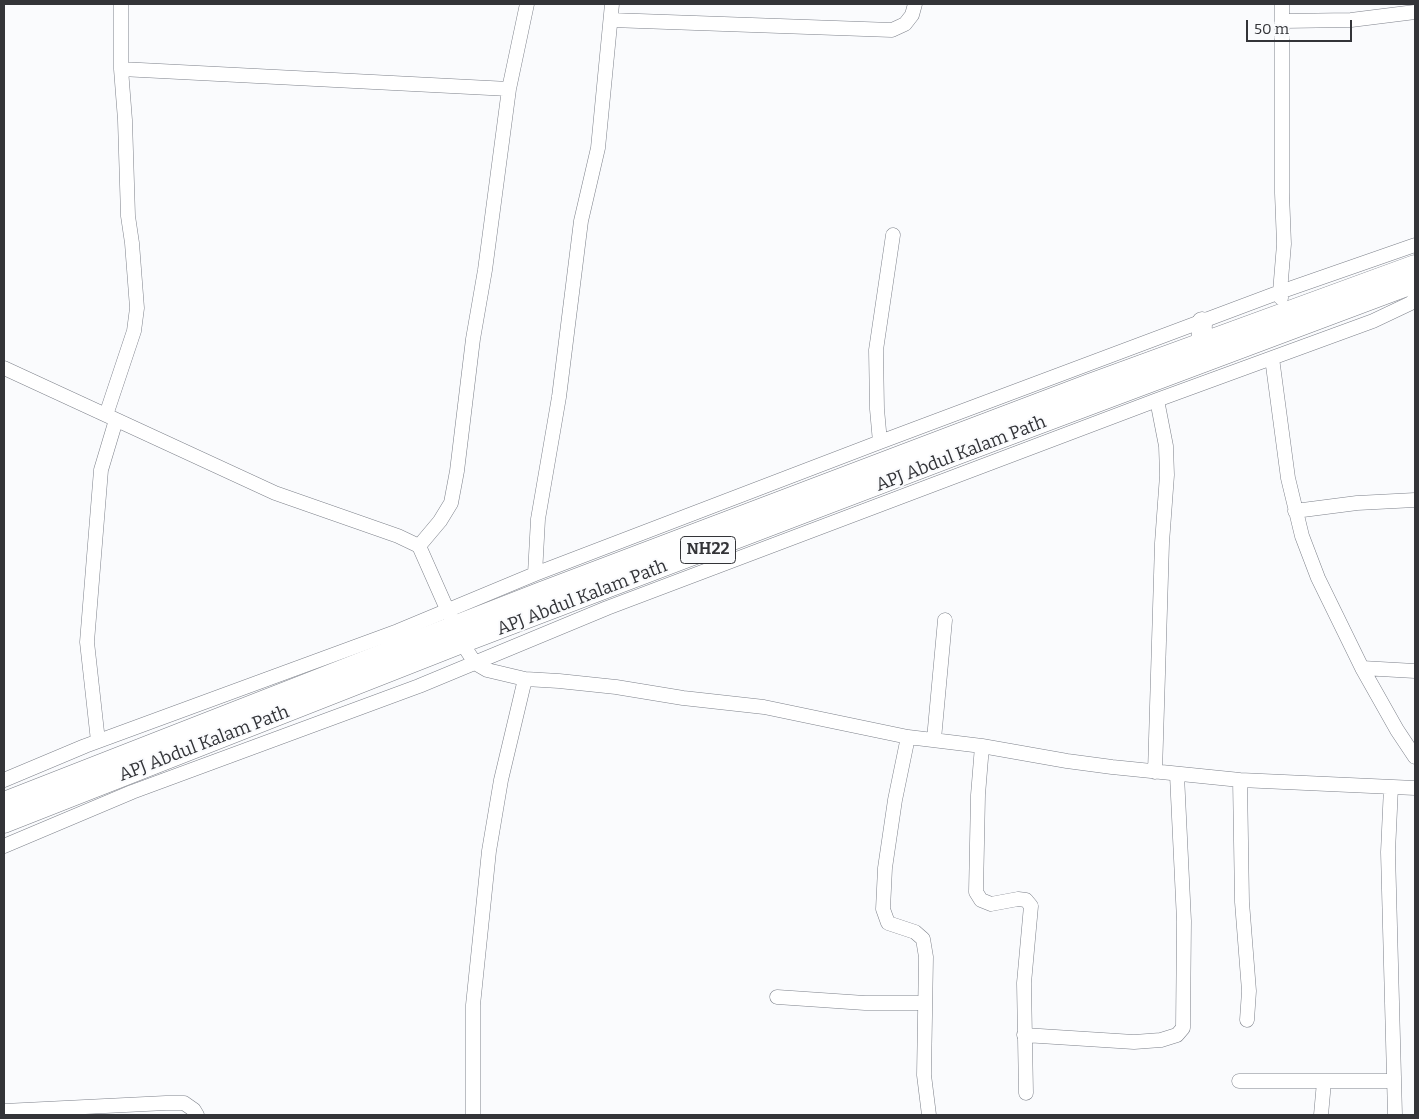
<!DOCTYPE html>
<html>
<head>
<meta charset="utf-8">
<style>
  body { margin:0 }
  #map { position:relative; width:1419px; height:1119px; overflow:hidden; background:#fafbfd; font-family:Bitter,serif }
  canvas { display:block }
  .frame { position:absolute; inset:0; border:5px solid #333438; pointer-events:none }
  .scale { position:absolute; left:1246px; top:20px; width:106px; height:22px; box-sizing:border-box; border:2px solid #333438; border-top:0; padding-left:6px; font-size:15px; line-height:18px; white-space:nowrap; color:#333438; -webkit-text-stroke:4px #fafbfd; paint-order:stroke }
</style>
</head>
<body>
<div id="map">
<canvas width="1419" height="1119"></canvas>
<div class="frame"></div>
<div class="scale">50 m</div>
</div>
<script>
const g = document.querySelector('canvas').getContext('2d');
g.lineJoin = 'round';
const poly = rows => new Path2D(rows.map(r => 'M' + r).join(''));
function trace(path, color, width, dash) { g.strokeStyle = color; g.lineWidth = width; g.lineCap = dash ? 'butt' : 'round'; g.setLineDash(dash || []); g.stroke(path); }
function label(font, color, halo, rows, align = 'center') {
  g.font = font + ' Bitter,serif'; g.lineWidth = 4; g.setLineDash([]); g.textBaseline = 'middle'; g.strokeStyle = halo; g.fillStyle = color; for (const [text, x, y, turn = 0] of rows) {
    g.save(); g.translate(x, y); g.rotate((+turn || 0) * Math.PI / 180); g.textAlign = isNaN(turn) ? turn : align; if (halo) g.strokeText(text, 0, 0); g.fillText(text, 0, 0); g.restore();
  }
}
const minor = poly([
  [611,20,892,30,905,24,912,15,915,4],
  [1283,21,1351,20,1415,12],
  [121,69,509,89],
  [1281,298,1280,292,1284,244,1282,193,1282,4],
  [1272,358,1288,478,1302,536,1318,578,1362,668,1397,730,1415,757],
  [4,368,275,493,398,536,419,546,462,643,475,663,487,670,525,679,559,681,616,687,683,698,764,707,908,737,982,746,1067,761,1112,767,1240,780,1415,788],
  [106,415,134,331,137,308,132,243,128,216,125,120,121,69,121,4],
  [880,442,877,409,876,350,893,235],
  [1295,511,1357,503,1415,500],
  [419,546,440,521,451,503,457,471,473,339,485,270,509,89,527,4],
  [535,574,538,519,559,397,581,221,598,148,612,4],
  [1362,668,1415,671],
  [908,737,895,800,885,868,883,909,888,923,915,932,923,939,926,957,924,1075,929,1115],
  [934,739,945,620],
  [98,741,87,642,101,470,116,420],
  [982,746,978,795,976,892,981,900,991,904,1018,899,1026,900,1031,906,1024,983,1026,1093],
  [1155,772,1162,543,1167,475,1166,446,1157,400],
  [4,780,85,746,398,631,535,574,880,442,1280,292,1415,245],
  [1240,780,1242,902,1249,991,1247,1020],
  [1391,787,1388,852,1395,1115],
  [4,846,132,792,419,686,607,608,1157,400,1373,321,1411,303,1415,299],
  [777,997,865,1003,925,1003],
  [1024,1035,1134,1042,1161,1040,1177,1035,1183,1028,1184,921,1177,775],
  [1239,1081,1394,1081],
  [4,1111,166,1103,184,1103,194,1110,197,1115],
  [473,1115,473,1005,489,851,501,780,525,679],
  [1321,1115,1324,1082]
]);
const highway = poly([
  [1201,355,1202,322],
  [4,802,541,592,1089,384,1415,265],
  [4,823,462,643,956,455,1415,283]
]);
trace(minor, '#7d818a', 15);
trace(highway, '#7d818a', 21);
trace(minor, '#fff', 14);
trace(highway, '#fff', 20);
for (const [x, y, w] of [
  [708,550,55]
]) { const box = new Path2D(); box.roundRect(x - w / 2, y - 13.5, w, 27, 4); g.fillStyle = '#fafbfd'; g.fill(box); trace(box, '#333438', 1); }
label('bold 16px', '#333438', null, [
  ["NH22",708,550]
]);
label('18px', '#333438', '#fafbfd', [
  ["APJ Abdul Kalam Path",961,454,-21],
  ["APJ Abdul Kalam Path",582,598,-21],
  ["APJ Abdul Kalam Path",204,744,-21]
]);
</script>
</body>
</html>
